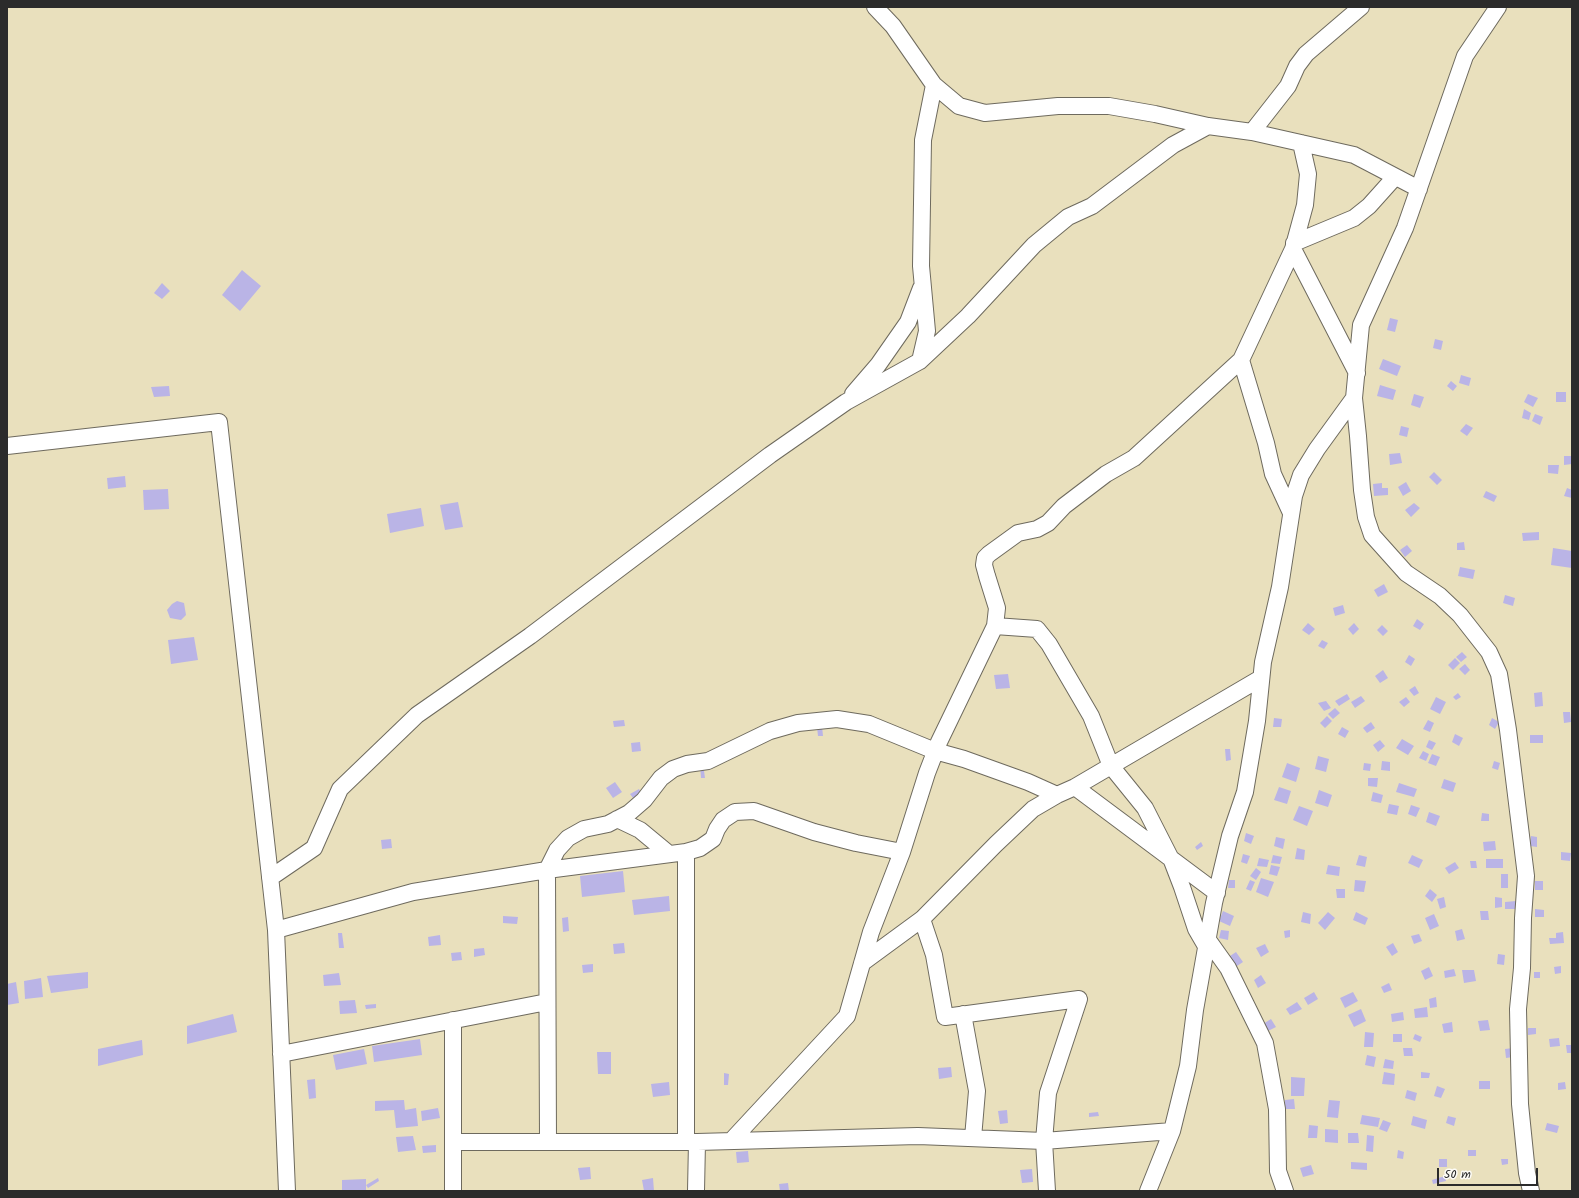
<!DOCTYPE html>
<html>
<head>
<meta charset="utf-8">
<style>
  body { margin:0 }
  #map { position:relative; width:1579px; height:1198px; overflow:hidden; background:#e9e0bd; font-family:Kalam,sans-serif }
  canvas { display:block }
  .frame { position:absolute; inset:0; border:8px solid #2b2b2b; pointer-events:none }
  .scale { position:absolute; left:1437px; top:1168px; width:101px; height:18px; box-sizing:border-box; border:2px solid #2b2b2b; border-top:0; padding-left:5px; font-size:12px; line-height:14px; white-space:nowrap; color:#2b2b2b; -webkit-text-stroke:3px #fdfcf7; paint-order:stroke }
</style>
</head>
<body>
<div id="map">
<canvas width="1579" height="1198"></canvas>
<div class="frame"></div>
<div class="scale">50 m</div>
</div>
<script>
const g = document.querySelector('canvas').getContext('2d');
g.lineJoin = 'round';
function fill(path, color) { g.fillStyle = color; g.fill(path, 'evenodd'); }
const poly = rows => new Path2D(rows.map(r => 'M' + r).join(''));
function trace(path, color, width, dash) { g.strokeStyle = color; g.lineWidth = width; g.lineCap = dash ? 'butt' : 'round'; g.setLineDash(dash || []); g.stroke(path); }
fill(poly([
  [242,270,261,286,240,311,222,295],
  [162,283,170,291,162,299,154,293],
  [1390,318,1398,320,1395,332,1387,330],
  [1435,339,1443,341,1441,350,1433,348],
  [1383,359,1401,366,1397,376,1379,369],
  [1461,375,1471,378,1469,386,1459,383],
  [1451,381,1457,386,1453,391,1447,386],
  [1380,385,1396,390,1393,400,1377,396],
  [169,386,170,396,154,397,151,387],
  [1556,392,1566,392,1566,402,1556,402],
  [1414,394,1424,397,1420,408,1411,405],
  [1528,394,1538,398,1533,407,1524,402],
  [1524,409,1531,413,1529,420,1522,418],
  [1535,414,1543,417,1540,425,1532,421],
  [1466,424,1473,428,1467,436,1460,431],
  [1401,426,1409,428,1407,437,1399,435],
  [1400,453,1402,463,1390,465,1389,454],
  [1564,456,1572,456,1572,464,1564,465],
  [1548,465,1559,465,1558,474,1548,473],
  [1434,472,1442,480,1437,485,1429,477],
  [125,476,126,487,108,489,107,478],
  [1406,482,1411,491,1403,496,1398,487],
  [1382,483,1382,488,1388,488,1388,495,1374,496,1373,484],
  [1567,488,1572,490,1572,498,1564,496],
  [168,489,169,509,144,510,143,490],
  [1486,491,1497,496,1494,502,1483,497],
  [458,502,463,527,445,530,440,505],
  [1414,503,1420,508,1411,517,1405,510],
  [421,508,424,526,390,533,387,514],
  [1539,532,1539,540,1523,541,1522,533],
  [1464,542,1465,550,1457,550,1457,543],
  [1407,545,1412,551,1405,557,1400,550],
  [1553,548,1572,551,1572,568,1551,565],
  [1460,567,1475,570,1473,579,1458,576],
  [1384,584,1388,592,1378,597,1374,590],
  [1505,595,1515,598,1513,606,1503,603],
  [177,601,184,603,186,615,181,620,170,618,167,610,172,604],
  [1343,605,1345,613,1335,616,1333,608],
  [1417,619,1424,624,1420,630,1413,626],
  [1308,623,1315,629,1309,635,1302,630],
  [1354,623,1359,629,1353,635,1348,629],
  [1382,625,1388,631,1383,636,1377,630],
  [194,637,198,660,171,664,168,640],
  [1322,640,1328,643,1324,649,1318,646],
  [1462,652,1467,657,1461,662,1456,657],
  [1409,655,1415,659,1411,666,1405,662],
  [1455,658,1460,663,1453,670,1448,665],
  [1465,664,1470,670,1465,675,1459,669],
  [1383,670,1388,678,1380,683,1375,676],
  [1008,674,1010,688,996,689,994,675],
  [1415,686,1419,693,1414,696,1409,690],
  [1542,692,1543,706,1535,707,1534,693],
  [1458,693,1461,697,1456,700,1453,697],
  [1347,694,1350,699,1339,706,1335,701],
  [1361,696,1365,701,1355,708,1351,702],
  [1406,697,1410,702,1404,707,1399,702],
  [1436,697,1446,702,1440,714,1430,709],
  [1326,701,1331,708,1324,711,1318,703],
  [1335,708,1340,713,1333,719,1328,714],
  [1563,712,1570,712,1571,722,1564,723],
  [1327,716,1332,721,1325,728,1320,723],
  [1274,718,1282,719,1281,727,1273,727],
  [1492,718,1499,722,1495,729,1489,725],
  [624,720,625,726,614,727,613,721],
  [1428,720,1434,723,1430,732,1423,729],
  [1371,722,1375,728,1367,733,1363,728],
  [822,726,823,736,818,736,817,727],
  [1342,727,1349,731,1345,738,1338,734],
  [1455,734,1463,738,1459,746,1452,742],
  [1530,735,1543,735,1543,743,1530,743],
  [1402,739,1414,746,1408,755,1396,748],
  [1380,740,1385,746,1378,752,1373,745],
  [1429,740,1436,743,1432,750,1426,747],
  [640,742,641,751,632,752,631,743],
  [1225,749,1230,749,1231,760,1226,761],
  [1423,751,1429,754,1426,761,1419,758],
  [1432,754,1440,757,1436,766,1428,763],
  [1318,756,1329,759,1326,772,1315,769],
  [1382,761,1390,762,1390,771,1381,770],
  [1494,761,1500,763,1498,770,1492,768],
  [1287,763,1300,768,1296,782,1282,777],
  [1364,763,1371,764,1370,771,1363,770],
  [700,764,703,764,705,778,701,778],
  [1368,778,1378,778,1377,787,1368,786],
  [1444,779,1456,783,1453,792,1441,788],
  [615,782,622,792,613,798,606,788],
  [1399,783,1417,789,1414,797,1396,792],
  [1279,787,1291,791,1287,804,1274,800],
  [639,789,641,793,633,798,630,794],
  [1319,790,1332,795,1328,807,1315,803],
  [1373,792,1383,795,1381,803,1371,801],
  [1389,804,1399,806,1397,815,1387,813],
  [1411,805,1420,808,1416,817,1408,814],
  [1299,806,1313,811,1307,826,1293,820],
  [1429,812,1440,816,1436,826,1426,822],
  [1482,813,1489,814,1489,821,1481,821],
  [1246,833,1254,836,1251,844,1244,841],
  [1531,836,1537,837,1537,847,1530,846],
  [1276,837,1285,839,1283,849,1274,846],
  [391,839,392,848,382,849,381,840],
  [1495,841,1496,850,1484,851,1483,842],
  [1201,842,1203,846,1197,850,1195,847],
  [1297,848,1305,850,1304,860,1295,859],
  [1561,852,1571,853,1570,861,1561,860],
  [1243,854,1250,856,1247,864,1241,862],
  [1273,855,1282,857,1280,864,1271,863],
  [1359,855,1367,857,1365,867,1356,865],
  [1412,855,1423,860,1419,868,1408,863],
  [1259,858,1269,860,1267,867,1257,866],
  [1486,859,1503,859,1503,868,1486,868],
  [1470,861,1476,861,1477,868,1471,868],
  [1455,862,1459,868,1449,874,1445,868],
  [1271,865,1280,867,1277,876,1269,874],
  [1328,865,1340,867,1339,876,1326,874],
  [1256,868,1261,872,1256,880,1250,876],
  [623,871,625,892,582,897,580,876],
  [1501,874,1508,874,1508,888,1501,888],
  [1261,878,1274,882,1268,897,1256,892],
  [1229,880,1235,880,1235,888,1228,888],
  [1250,880,1255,882,1251,891,1246,889],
  [1355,880,1366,881,1364,892,1354,891],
  [1535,881,1543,881,1543,890,1535,890],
  [1336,889,1345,889,1345,898,1337,898],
  [1430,889,1437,895,1432,902,1425,896],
  [669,896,670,911,634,915,632,900],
  [1444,897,1446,907,1440,909,1437,899],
  [1495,897,1502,898,1502,907,1495,908],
  [1516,901,1516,909,1505,909,1505,902],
  [1535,909,1544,910,1544,917,1535,917],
  [1223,911,1234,916,1230,926,1219,921],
  [1480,911,1488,911,1489,920,1481,920],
  [1303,912,1311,914,1310,924,1301,922],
  [1328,912,1335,918,1325,930,1318,923],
  [1356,912,1368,918,1365,925,1353,920],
  [1434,914,1439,926,1430,930,1425,918],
  [503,916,518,917,517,924,503,923],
  [568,917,569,931,563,932,562,918],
  [1462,929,1465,939,1457,941,1455,931],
  [1221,930,1229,931,1228,940,1219,938],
  [1290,930,1290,937,1285,938,1284,931],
  [1563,932,1564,943,1550,944,1549,938,1556,938,1556,933],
  [338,933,342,933,344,948,339,948],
  [1419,934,1422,941,1414,944,1411,936],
  [440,935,441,945,429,946,428,937],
  [624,943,625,953,614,954,613,944],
  [1393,943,1398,952,1392,956,1386,947],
  [1265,944,1269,952,1261,957,1256,948],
  [484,948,485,955,474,957,474,949],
  [461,952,462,960,452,961,451,953],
  [1236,952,1243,962,1234,968,1227,958],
  [1498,954,1505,955,1504,965,1497,964],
  [593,964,593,972,583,973,582,965],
  [1561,966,1561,973,1555,974,1554,967],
  [1429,967,1433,976,1425,980,1421,971],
  [1454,969,1456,976,1445,978,1444,971],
  [1462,970,1474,970,1476,981,1464,983],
  [88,972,88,988,51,993,47,976],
  [1534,972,1540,972,1540,978,1534,978],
  [339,973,341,985,324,986,323,975],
  [1261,975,1266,983,1258,988,1254,980],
  [41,978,43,997,25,999,24,981],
  [16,982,19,1003,7,1005,7,984],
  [1389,983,1392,990,1384,993,1381,987],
  [1314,992,1318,999,1308,1005,1304,998],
  [1353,992,1358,1001,1345,1008,1340,998],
  [1436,997,1437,1007,1430,1008,1429,999],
  [355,1000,357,1013,340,1014,339,1001],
  [1297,1002,1302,1009,1290,1015,1286,1009],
  [376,1004,376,1008,366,1009,365,1005],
  [1427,1007,1428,1017,1415,1018,1414,1009],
  [1361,1009,1366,1021,1354,1027,1348,1015],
  [1403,1012,1404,1020,1392,1022,1391,1014],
  [233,1014,237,1032,187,1044,187,1026],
  [1271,1019,1276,1027,1268,1031,1263,1024],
  [1488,1020,1490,1030,1480,1031,1478,1021],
  [1452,1022,1453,1032,1444,1033,1442,1024],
  [1528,1028,1536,1028,1536,1034,1528,1035],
  [1365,1032,1374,1033,1373,1047,1364,1047],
  [1393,1034,1402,1034,1402,1042,1393,1042],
  [1415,1034,1422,1037,1420,1042,1413,1039],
  [1559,1038,1560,1046,1550,1047,1549,1039],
  [420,1039,422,1055,374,1062,372,1046],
  [142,1040,143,1055,98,1066,98,1049],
  [1566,1045,1572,1045,1572,1053,1567,1053],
  [1403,1048,1412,1048,1413,1056,1404,1056],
  [1513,1048,1513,1057,1506,1058,1505,1049],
  [364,1049,367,1064,336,1070,333,1055],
  [597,1052,611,1052,611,1074,598,1074],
  [1367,1055,1376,1057,1374,1067,1365,1065],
  [1385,1059,1394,1061,1393,1069,1383,1068],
  [951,1067,952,1077,939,1079,938,1068],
  [1384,1072,1395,1074,1394,1085,1382,1084],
  [1421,1072,1430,1073,1429,1078,1421,1078],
  [724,1073,729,1074,728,1085,724,1085],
  [1291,1077,1305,1078,1304,1096,1291,1096],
  [315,1079,316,1098,309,1099,307,1080],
  [1479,1081,1490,1081,1490,1089,1479,1089],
  [669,1082,670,1095,653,1097,651,1084],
  [1565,1082,1566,1089,1558,1090,1558,1083],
  [1437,1086,1445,1089,1441,1098,1434,1096],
  [1407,1090,1417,1093,1415,1101,1405,1098],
  [1294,1099,1295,1109,1285,1109,1285,1100],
  [404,1100,405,1110,416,1108,418,1126,396,1128,394,1110,375,1111,375,1101],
  [1329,1100,1340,1101,1338,1118,1327,1117],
  [438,1108,440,1118,422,1121,421,1111],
  [1007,1110,1008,1123,1000,1124,998,1111],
  [1098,1112,1099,1116,1089,1117,1089,1113],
  [1362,1115,1380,1118,1378,1127,1360,1124],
  [1413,1116,1427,1120,1425,1129,1411,1125],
  [1448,1116,1456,1118,1454,1126,1446,1123],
  [1383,1120,1391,1123,1387,1132,1379,1129],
  [1547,1123,1559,1126,1557,1133,1545,1130],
  [1309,1125,1318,1126,1317,1138,1308,1138],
  [1325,1129,1338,1130,1338,1143,1325,1142],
  [1348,1133,1358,1133,1359,1143,1348,1143],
  [1367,1135,1374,1136,1373,1152,1366,1151],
  [413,1136,416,1150,398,1152,396,1137],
  [436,1145,436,1152,423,1153,422,1146],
  [1398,1150,1404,1152,1403,1159,1397,1158],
  [1468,1150,1476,1150,1476,1156,1468,1156],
  [748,1151,749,1162,737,1163,736,1152],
  [1439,1159,1447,1159,1447,1167,1439,1167],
  [1501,1159,1508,1159,1508,1164,1502,1165],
  [1351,1162,1367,1163,1367,1170,1351,1169],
  [1311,1165,1314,1174,1303,1177,1300,1168],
  [590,1167,591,1179,580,1180,578,1168],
  [1032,1169,1033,1182,1022,1183,1020,1170],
  [1445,1176,1446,1181,1433,1184,1432,1180],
  [378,1178,379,1181,368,1188,366,1185],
  [653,1178,654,1191,644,1191,642,1180],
  [366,1179,366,1191,342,1191,342,1180],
  [788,1183,789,1191,780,1191,779,1184]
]), '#bab4e6');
const street = poly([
  [875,7,893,26,934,85,959,106,985,113,1058,106,1109,106,1155,114,1208,126,1252,132,1354,155,1419,189],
  [1252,132,1288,86,1297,66,1306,54,1361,7],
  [1294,243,1354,218,1369,206,1395,177],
  [1293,249,1357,373],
  [1241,360,1266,443,1273,474,1291,513],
  [920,361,927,331,921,266,923,140,934,85],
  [853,394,878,365,908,322,921,288],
  [1354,398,1358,436,1362,490,1366,517,1372,535,1406,573,1440,596,1460,615,1489,652,1499,674,1508,730,1526,876,1523,918,1522,968,1518,1009,1520,1104,1527,1173,1531,1191],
  [7,446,219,422,276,930,287,1191],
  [995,626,1037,629,1049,644,1091,716,1111,766,1145,808,1172,861,1182,887,1196,929,1207,948],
  [1075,787,1217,893],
  [617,819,640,830,669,854],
  [270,878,314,848,340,789,417,715,530,636,770,455,846,402,920,361,968,316,1034,245,1068,217,1092,206,1173,145,1208,126],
  [922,919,934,955,945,1017,1079,999,1048,1093,1044,1141,1047,1191],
  [276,930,413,892,547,870,686,852,700,848,713,839,717,829,723,820,735,812,754,811,814,832,856,843,902,852],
  [1208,940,1228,968,1265,1043,1277,1109,1278,1171,1285,1191],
  [862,963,922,919,996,844,1033,809,1057,795,1075,787,1261,678],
  [963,1014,977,1091,973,1138],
  [281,1054,547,1002],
  [731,1141,847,1016,871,932,902,852,927,773,939,742,995,626,997,608,987,576,984,565,985,558,989,554,1018,533,1037,529,1048,523,1064,506,1106,474,1134,458,1241,360,1293,249,1305,205,1308,174,1301,143],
  [454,1142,697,1142,918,1136,1044,1141,1172,1131],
  [548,1142,547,870,557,850,568,838,584,829,608,824,629,813,644,800,661,778,673,769,687,764,708,761,770,731,798,723,837,719,869,724,935,751,964,759,1028,782,1057,795],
  [686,1142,686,852],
  [453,1191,453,1020],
  [696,1191,697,1142],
  [1148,1191,1172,1131,1188,1066,1195,1010,1214,903,1230,836,1245,792,1257,721,1263,662,1280,587,1294,496,1301,475,1317,449,1354,398,1361,325,1405,228,1465,56,1498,7]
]);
trace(street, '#6e6a5e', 18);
trace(street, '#fff', 16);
</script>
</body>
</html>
